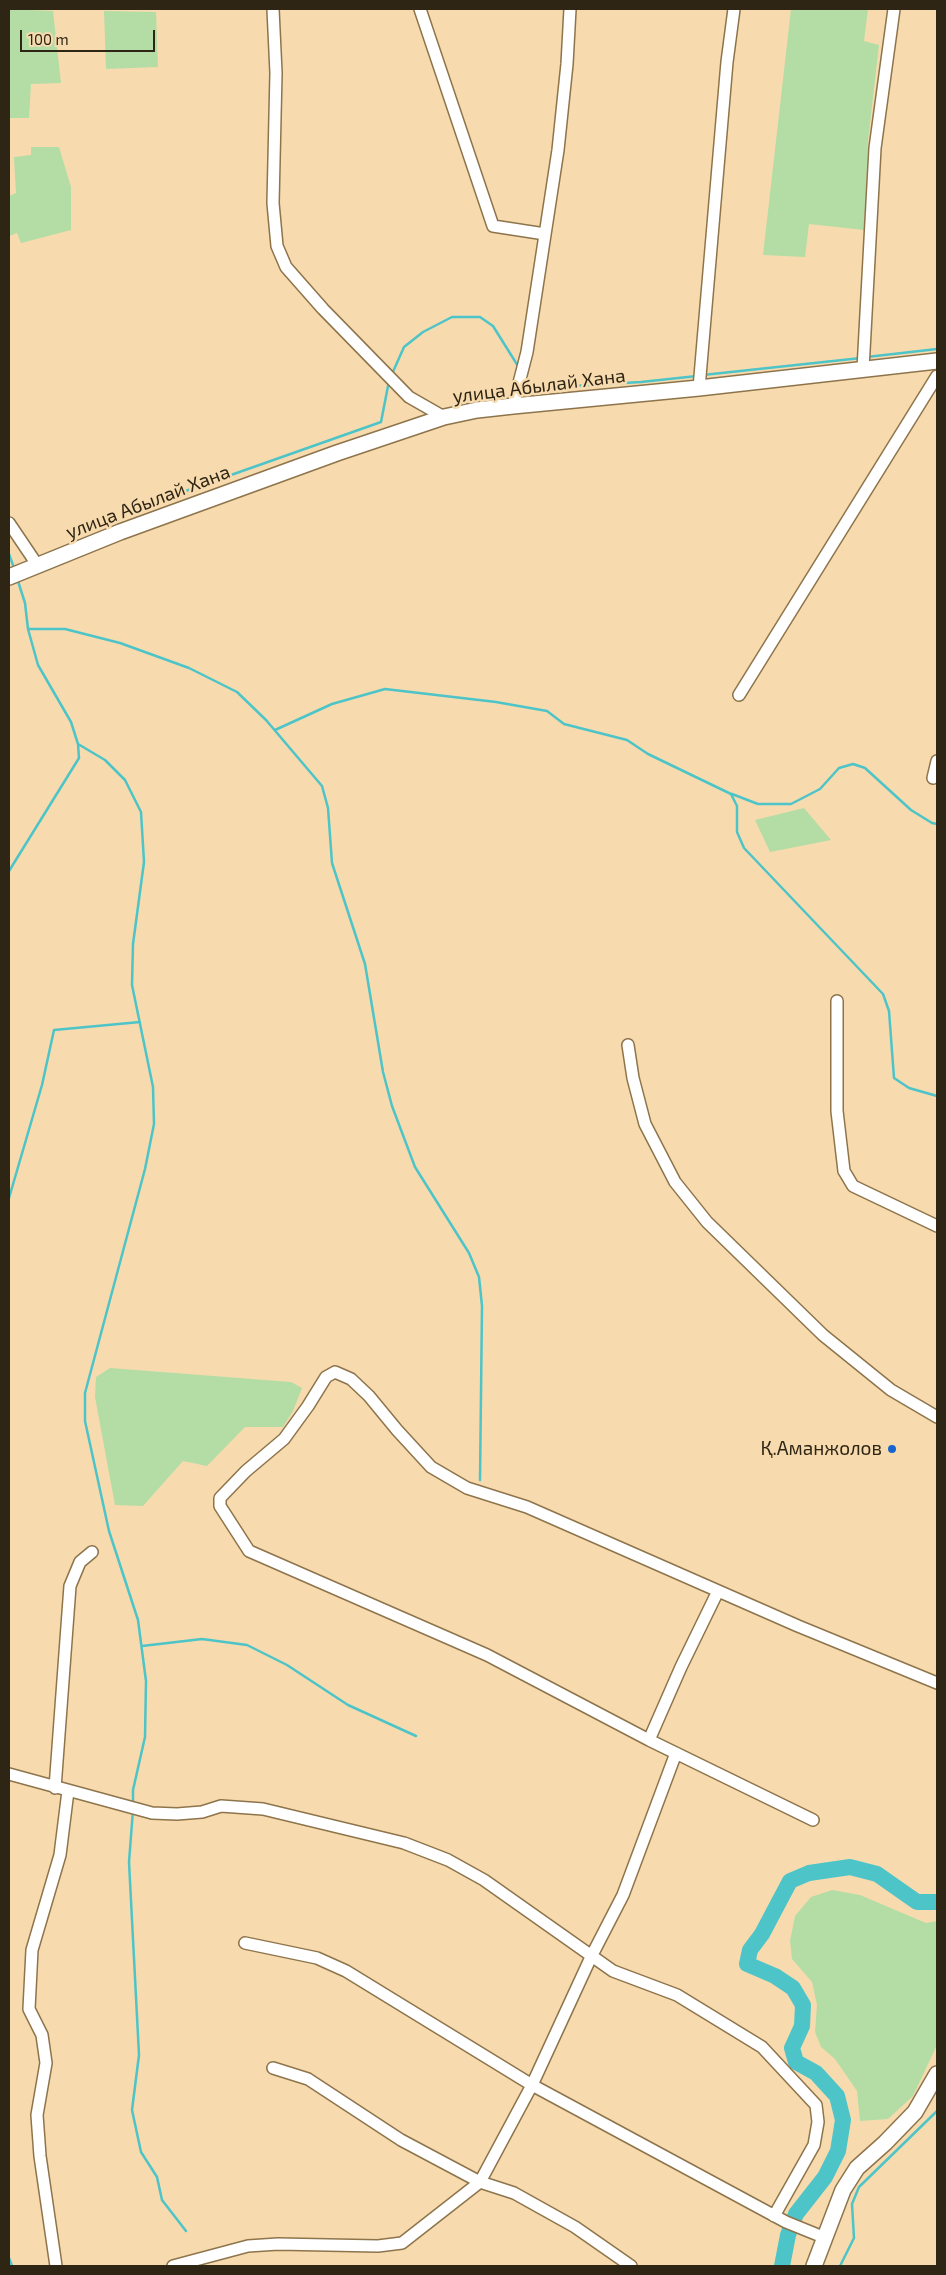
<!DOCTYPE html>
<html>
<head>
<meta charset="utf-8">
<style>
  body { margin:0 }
  #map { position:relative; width:946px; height:2275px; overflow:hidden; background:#f7dbaf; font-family:"Exo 2",sans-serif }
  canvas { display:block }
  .frame { position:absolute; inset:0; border:10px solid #2f2514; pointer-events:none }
  .scale { position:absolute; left:20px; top:30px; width:135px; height:22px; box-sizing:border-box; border:2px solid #2f2514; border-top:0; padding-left:6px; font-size:15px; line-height:18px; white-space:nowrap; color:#2f2514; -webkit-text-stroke:4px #f7dbaf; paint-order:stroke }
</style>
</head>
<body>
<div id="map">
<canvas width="946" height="2275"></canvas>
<div class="frame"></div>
<div class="scale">100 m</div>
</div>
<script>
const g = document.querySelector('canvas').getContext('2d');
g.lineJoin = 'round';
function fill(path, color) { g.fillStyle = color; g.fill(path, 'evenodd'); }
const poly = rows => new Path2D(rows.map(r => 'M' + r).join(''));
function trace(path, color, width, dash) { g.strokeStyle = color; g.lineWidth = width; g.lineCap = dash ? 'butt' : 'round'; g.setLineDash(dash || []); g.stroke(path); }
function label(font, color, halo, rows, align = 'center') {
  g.font = font + ' "Exo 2",sans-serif'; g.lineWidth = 5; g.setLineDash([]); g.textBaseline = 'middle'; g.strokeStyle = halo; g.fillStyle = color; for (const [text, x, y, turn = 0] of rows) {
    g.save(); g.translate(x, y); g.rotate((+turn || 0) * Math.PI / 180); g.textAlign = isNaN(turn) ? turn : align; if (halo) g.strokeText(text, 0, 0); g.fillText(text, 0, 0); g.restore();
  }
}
fill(poly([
  [9,9,53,11,61,83,31,84,29,118,9,118],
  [791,9,868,9,864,41,879,45,868,141,864,230,809,224,805,257,763,255],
  [104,11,156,12,158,67,106,69],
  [31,147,59,147,71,187,71,230,21,243,17,233,9,236,9,196,16,193,14,157,31,155],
  [804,808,831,840,770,852,755,820],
  [110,1368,291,1382,302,1388,293,1411,283,1427,245,1427,207,1466,183,1461,143,1506,115,1505,95,1397,96,1377],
  [832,1890,860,1895,926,1923,937,1921,937,2045,913,2096,888,2119,860,2121,857,2091,835,2059,821,2047,815,2032,817,2005,812,1982,792,1959,790,1941,795,1916,811,1897]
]), '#b3dda5');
trace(poly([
  [867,357,937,349],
  [392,374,404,347,423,332,452,317,480,317,493,326,518,366],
  [703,375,861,358],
  [525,377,529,384,539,388,641,382,697,376],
  [129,511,381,422,389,381],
  [9,554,14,568],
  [28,629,65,629,120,643,189,668,237,692,266,720,322,786,328,808,332,863,365,964,383,1072,392,1106,415,1167,469,1253,479,1277,482,1306,480,1480],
  [275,730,332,704,385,689,496,702,547,711,564,724,627,740,648,754,731,794,737,806,737,832,744,848,883,994,889,1011,894,1078,909,1088,937,1096],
  [78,744,105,760,125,780,141,812,144,862,133,944,132,985,153,1087,154,1124,145,1169,85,1393,85,1421,109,1531,138,1620,146,1681,145,1737,133,1790,133,1805],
  [732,794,758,804,791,804,820,789,839,768,853,764,865,768,911,810,932,823,937,824],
  [9,871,79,758,78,744,71,722,38,665,28,629,25,603,17,578],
  [9,1198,42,1085,54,1030,140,1022],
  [142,1646,202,1639,247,1645,287,1665,348,1705,416,1736],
  [133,1810,129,1862,139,2055,132,2110,141,2152,157,2177,162,2200,186,2231],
  [9,2258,12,2266],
  [840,2266,854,2238,852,2204,859,2187,937,2111]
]), '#4dc4c8', 2.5);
trace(poly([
  [782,2266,788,2235,796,2214,825,2177,838,2151,843,2120,837,2096,816,2073,796,2062,792,2048,802,2026,803,2005,793,1988,775,1976,747,1964,750,1950,762,1934,790,1881,809,1873,850,1867,877,1874,917,1902,937,1902]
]), '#4dc4c8', 16);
const minor = poly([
  [273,9,276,73,273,203,277,246,286,267,323,309,409,397,444,417],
  [420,9,493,226,545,234],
  [863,369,875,148,894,9],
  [699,388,727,62,734,9],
  [513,406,527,352,558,150,567,64,570,9],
  [9,523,38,566],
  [739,695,937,376],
  [933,778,937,761],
  [837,1001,837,1111,844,1171,853,1186,937,1226],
  [628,1045,633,1078,645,1124,675,1182,707,1222,823,1335,891,1390,937,1417],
  [649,1740,681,1667,718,1591],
  [9,1774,152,1813,177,1814,202,1812,221,1806,263,1809,404,1843,448,1860,484,1880,613,1971,677,1995,762,2047,816,2105,818,2122,814,2145,774,2216],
  [55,1788,70,1586,80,1562,92,1552],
  [813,1820,649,1740,487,1655,249,1551,220,1506,220,1498,246,1471,284,1439,308,1406,326,1377,335,1372,351,1379,369,1396,397,1430,431,1467,467,1488,527,1507,798,1626,937,1683],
  [245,1943,317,1958,346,1971,532,2085,786,2222,823,2237],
  [273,2068,308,2079,401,2140,480,2182,514,2193,575,2227,631,2266],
  [56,2266,40,2156,37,2115,46,2063,42,2035,29,2009,32,1950,60,1855,68,1791],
  [173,2266,248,2246,278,2244,378,2246,402,2243,480,2182,532,2085,591,1957,623,1895,676,1753]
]);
const secondary = poly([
  [9,577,120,532,337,453,444,417,477,410,513,406,699,388,937,361],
  [814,2266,843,2190,857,2168,885,2143,915,2112,937,2074]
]);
trace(minor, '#8e744b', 14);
trace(secondary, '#8e744b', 18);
trace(minor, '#fff', 11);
trace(secondary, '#fff', 15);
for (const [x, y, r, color] of [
  [892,1449,5,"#1664ce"]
]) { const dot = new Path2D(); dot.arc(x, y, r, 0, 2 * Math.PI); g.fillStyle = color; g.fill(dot); trace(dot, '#f7dbaf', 2); }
label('19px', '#2f2514', '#f7dbaf', [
  ["улица Абылай Хана",539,386,-7],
  ["улица Абылай Хана",148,502,-21]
]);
label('19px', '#2f2514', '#f7dbaf', [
  ["Қ.Аманжолов",882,1449]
], 'right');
</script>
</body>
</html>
